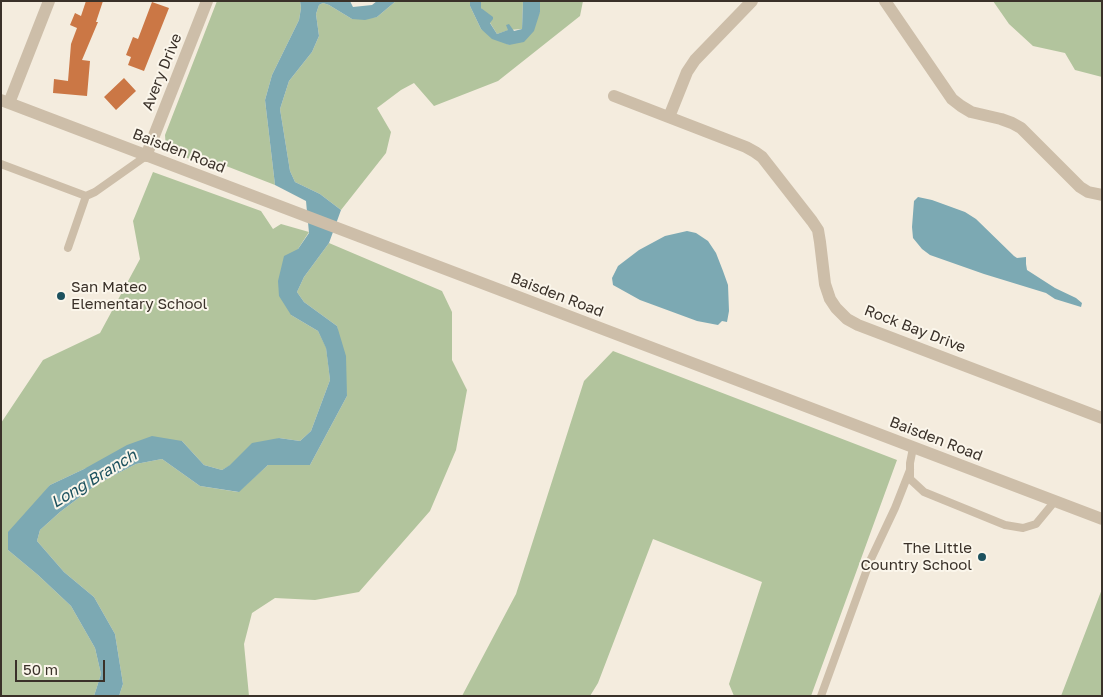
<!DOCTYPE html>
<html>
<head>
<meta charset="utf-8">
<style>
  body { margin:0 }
  #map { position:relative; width:1103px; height:697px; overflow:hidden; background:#f4ecde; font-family:"Golos Text",sans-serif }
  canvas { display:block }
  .frame { position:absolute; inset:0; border:2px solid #3a3129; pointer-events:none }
  .scale { position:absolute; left:15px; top:660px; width:90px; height:22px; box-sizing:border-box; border:2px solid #3a3129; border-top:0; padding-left:6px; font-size:15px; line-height:18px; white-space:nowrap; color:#3a3129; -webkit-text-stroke:4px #fbf6eb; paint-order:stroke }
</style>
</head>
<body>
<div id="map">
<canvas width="1103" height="697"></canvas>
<div class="frame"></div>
<div class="scale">50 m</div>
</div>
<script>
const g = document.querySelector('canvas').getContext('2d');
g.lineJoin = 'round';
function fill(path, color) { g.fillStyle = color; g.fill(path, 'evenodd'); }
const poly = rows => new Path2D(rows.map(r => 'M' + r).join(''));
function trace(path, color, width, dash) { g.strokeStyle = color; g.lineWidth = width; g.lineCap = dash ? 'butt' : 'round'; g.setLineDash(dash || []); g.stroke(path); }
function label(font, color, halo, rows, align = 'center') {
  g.font = font + ' "Golos Text",sans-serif'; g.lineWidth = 4; g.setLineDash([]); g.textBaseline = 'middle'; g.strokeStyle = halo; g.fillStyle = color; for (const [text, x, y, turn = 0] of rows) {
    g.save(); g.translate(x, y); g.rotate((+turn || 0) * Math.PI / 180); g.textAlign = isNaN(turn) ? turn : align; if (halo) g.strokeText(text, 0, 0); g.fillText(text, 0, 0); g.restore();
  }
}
fill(poly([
  [217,1,300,1,301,8,299,20,272,75,265,100,275,185,221,164,219,170,179,155,166,148,165,135],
  [396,1,470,1,470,6,481,29,509,45,540,12,540,1,583,1,580,16,498,81,434,106,414,83,401,90,377,108,391,132,386,153,341,210,320,194,295,182,290,171,280,109,289,81,312,52,319,36,316,14,319,5,323,3,329,5,352,19,377,17],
  [481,1,523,1,522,29,509,30,497,34,481,8],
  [993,1,1102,1,1102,77,1075,70,1065,53,1033,46,1009,24],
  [153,172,261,211,273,229,281,224,309,232,298,249,291,315,318,331,326,347,330,380,311,431,300,441,279,438,222,470,204,465,182,441,84,469,50,485,8,550,38,575,71,606,95,648,101,674,94,696,1,696,1,423,43,360,100,333,140,259,133,221],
  [329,243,442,291,452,312,452,360,467,390,456,450,430,511,359,592,315,600,275,598,252,613,244,644,249,696,119,696,123,684,115,634,94,597,64,572,37,541,40,530,60,512,97,484,136,464,162,459,200,486,238,492,268,465,310,465,347,396,337,326,304,302,297,292,304,277],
  [613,351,897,460,811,696,734,696,729,684,762,582,653,539,598,683,590,696,462,696,516,594,584,381],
  [1102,589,1102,696,1061,696]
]), '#b2c49d');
fill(poly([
  [300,1,350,1,353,7,372,5,377,1,396,1,377,17,365,20,352,19,329,5,323,3,319,5,316,14,319,36,312,52,289,81,280,109,290,171,295,182,320,194,341,210,329,243,304,277,297,292,304,302,337,326,346,356,347,396,310,465,268,465,239,492,200,486,162,459,136,464,97,484,60,512,40,530,37,541,64,572,94,597,115,634,123,684,119,696,94,696,101,674,95,648,71,606,38,575,8,550,8,532,50,485,84,469,127,445,152,436,182,441,204,465,222,470,230,465,252,443,279,438,300,441,311,431,330,380,326,348,318,331,291,315,279,296,278,281,284,256,298,249,309,233,306,201,275,185,265,100,272,75,299,20,301,8],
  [470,1,481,1,481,8,493,17,493,19,490,23,497,34,508,30,506,25,509,24,514,31,522,29,523,1,540,1,540,12,534,31,524,42,509,45,492,39,481,29,470,6],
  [918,197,932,200,965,212,976,219,1014,256,1017,258,1026,257,1026,264,1027,270,1055,288,1076,298,1082,303,1081,307,1055,299,1046,293,984,274,930,255,922,249,913,238,912,227,914,201],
  [687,231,696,233,708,241,716,253,723,271,728,285,729,311,727,322,722,321,718,325,697,321,640,300,613,285,612,278,618,266,639,250,665,236]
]), '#7ca9b3');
fill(poly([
  [86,1,103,1,96,22,98,22,82,60,90,61,87,96,53,93,54,79,68,81,71,44,77,28,70,25,75,13,81,16],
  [152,2,169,8,144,71,128,65,131,57,126,55,133,37,138,39],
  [124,78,136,91,116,110,104,97]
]), '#cb7745');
trace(poly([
  [1,164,86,196,95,192,146,156],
  [68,248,86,196],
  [913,448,910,463,910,479,924,492,1005,525,1023,528,1036,524,1055,501],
  [821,696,870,561,895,508,910,470]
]), '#cdbea9', 8);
trace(poly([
  [885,1,952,99,961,106,971,112,1001,119,1012,123,1021,128,1080,187,1088,192,1102,195],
  [614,96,746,147,755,152,762,157,812,221,818,230,820,242,825,284,830,299,836,308,847,319,858,325,1102,418],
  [1,100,1102,519],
  [9,103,49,1],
  [669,117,687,72,695,60,752,1],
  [146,156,207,1]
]), '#cdbea9', 12);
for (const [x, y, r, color] of [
  [61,296,5,"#1c515e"],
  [982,557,5,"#1c515e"]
]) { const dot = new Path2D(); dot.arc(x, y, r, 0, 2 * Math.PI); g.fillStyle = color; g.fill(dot); trace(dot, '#fbf6eb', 2); }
label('15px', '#3a3129', '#fbf6eb', [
  ["Avery Drive",162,72,-68],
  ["Baisden Road",179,151,21],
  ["Baisden Road",557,295,21],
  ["Rock Bay Drive",915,329,21],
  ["Baisden Road",936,439,21]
]);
label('15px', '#3a3129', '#fbf6eb', [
  ["San Mateo",71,287],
  ["Elementary School",71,304],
  ["The Little",972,548,"right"],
  ["Country School",972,565,"right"]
], 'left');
label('italic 16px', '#1c515e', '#fbf6eb', [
  ["Long Branch",94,479,-31]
]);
</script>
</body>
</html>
